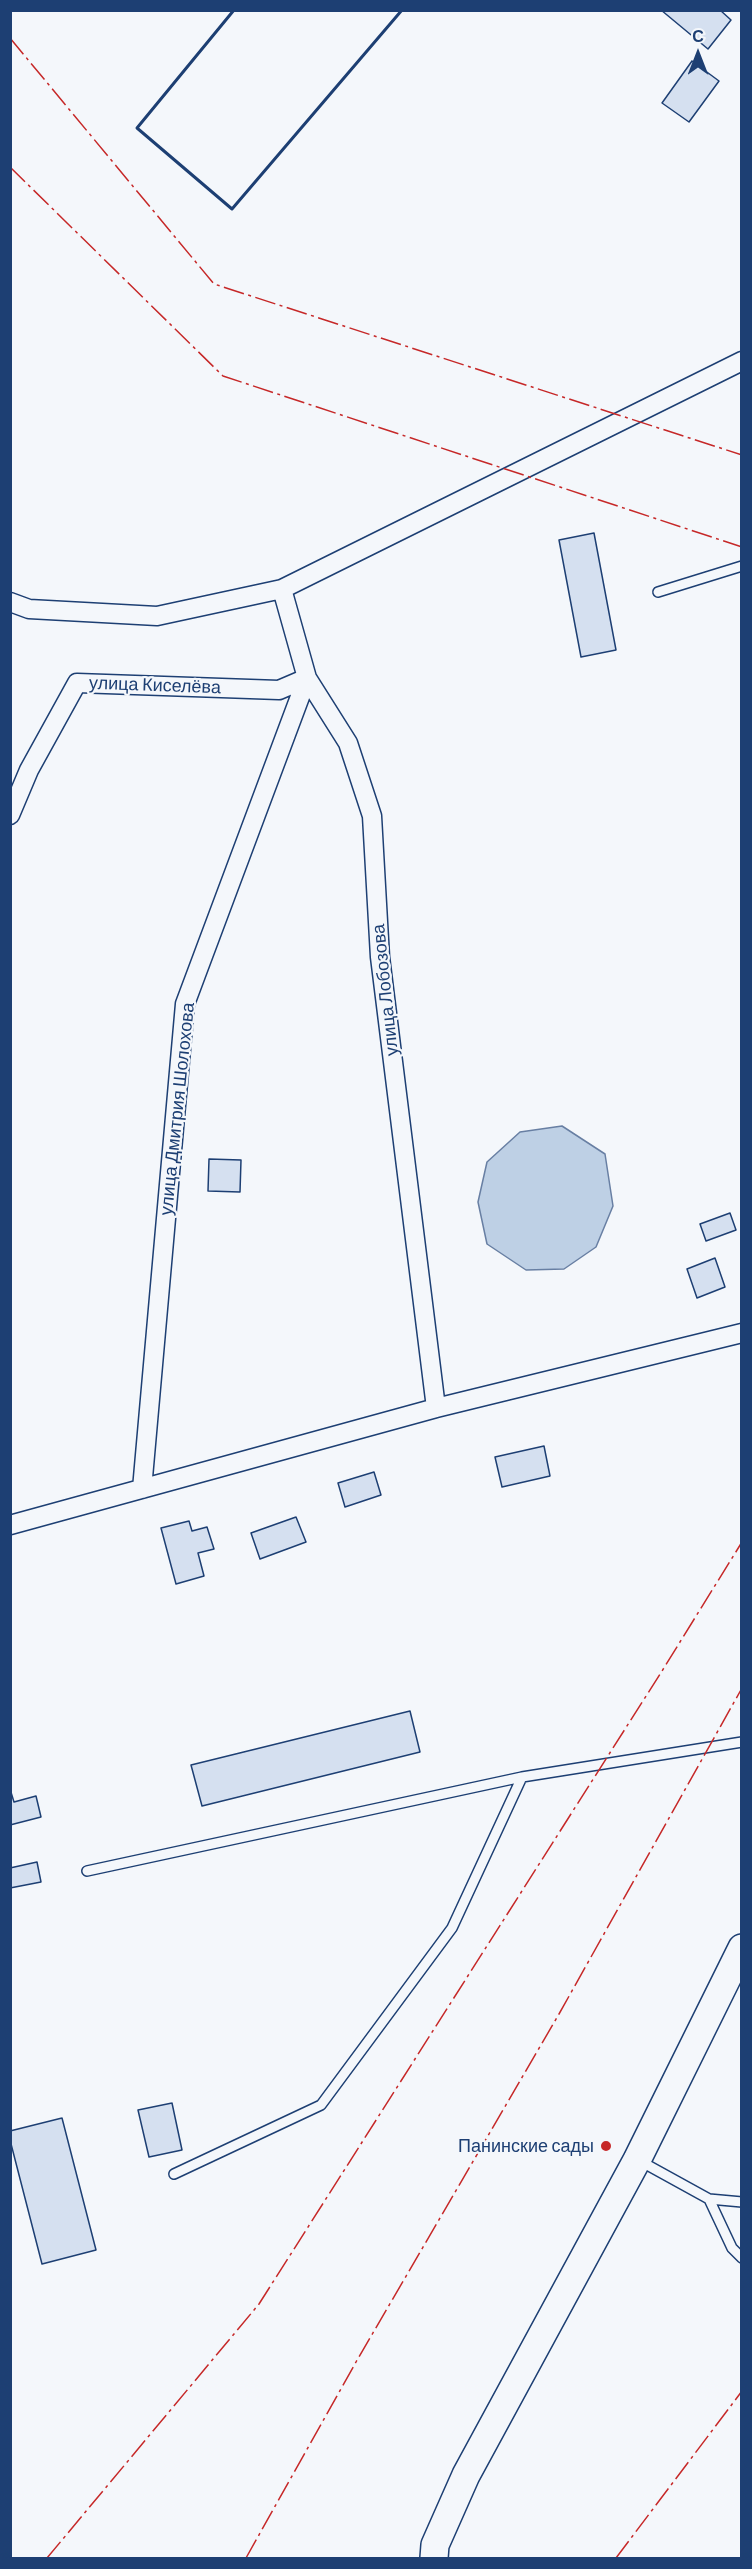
<!DOCTYPE html>
<html>
<head>
<meta charset="utf-8">
<style>
  body { margin:0 }
  #map { position:relative; width:752px; height:2569px; overflow:hidden; background:#f4f7fb; font-family:Barlow,sans-serif }
  canvas { display:block }
  .frame { position:absolute; inset:0; border:12px solid #1d3f73; pointer-events:none }
  .north { position:absolute; left:668px; top:24px; width:60px; height:60px; -webkit-text-stroke:4px #f4f7fb; paint-order:stroke; rotate:0deg; font-size:16px; font-weight:700; line-height:24px; text-align:center; color:#1d3f73 }
  .north::after { content:''; display:block; margin:auto; width:21px; height:27px; background:#1d3f73; clip-path:polygon(50% 0,100% 100%,50% 72%,0 100%) }
</style>
</head>
<body>
<div id="map">
<canvas width="752" height="2569"></canvas>
<div class="frame"></div>
<div class="north">С</div>
</div>
<script>
const g = document.querySelector('canvas').getContext('2d');
g.lineJoin = 'round';
function fill(path, color) { g.fillStyle = color; g.fill(path, 'evenodd'); }
const poly = rows => new Path2D(rows.map(r => 'M' + r).join(''));
function trace(path, color, width, dash) { g.strokeStyle = color; g.lineWidth = width; g.lineCap = dash ? 'butt' : 'round'; g.setLineDash(dash || []); g.stroke(path); }
function label(font, color, halo, rows, align = 'center') {
  g.font = font + ' Barlow,sans-serif'; g.lineWidth = 4.5; g.setLineDash([]); g.textBaseline = 'middle'; g.strokeStyle = halo; g.fillStyle = color; for (const [text, x, y, turn = 0] of rows) {
    g.save(); g.translate(x, y); g.rotate((+turn || 0) * Math.PI / 180); g.textAlign = isNaN(turn) ? turn : align; if (halo) g.strokeText(text, 0, 0); g.fillText(text, 0, 0); g.restore();
  }
}
const water = poly([
  [562,1126,605,1154,613,1206,596,1247,564,1269,526,1270,487,1244,478,1202,487,1162,520,1132,562,1126]
]);
fill(water, '#bed0e5');
trace(water, '#687fa3', 1.5);
const building = poly([
  [661,10,720,10,731,20,708,49,661,10],
  [692,61,719,81,689,122,662,103,692,61],
  [594,533,616,650,581,657,559,540,594,533],
  [209,1159,241,1160,240,1192,208,1191,209,1159],
  [730,1213,736,1230,706,1241,700,1224,730,1213],
  [715,1258,725,1287,697,1298,687,1269,715,1258],
  [544,1446,550,1476,502,1487,495,1457,544,1446],
  [374,1472,381,1495,345,1507,338,1483,374,1472],
  [296,1517,306,1542,260,1559,251,1533,296,1517],
  [189,1521,192,1531,207,1527,214,1549,198,1553,204,1576,176,1584,161,1528,189,1521],
  [410,1711,420,1752,202,1806,191,1765,410,1711],
  [10,1789,14,1802,36,1796,41,1817,10,1825,10,1789],
  [37,1862,41,1882,10,1888,10,1868,37,1862],
  [172,2103,182,2150,149,2157,138,2110,172,2103],
  [62,2118,96,2250,42,2264,10,2140,10,2131,62,2118]
]);
fill(building, '#d5e0f0');
trace(building, '#1d3f73', 1.5);
const service = poly([
  [658,592,742,566],
  [87,1871,522,1777,742,1742],
  [640,2161,709,2199,742,2202],
  [174,2174,321,2105,452,1928,522,1777],
  [709,2199,732,2248,742,2258]
]);
const minor = poly([
  [282,589,307,678,348,743,372,816,380,957,436,1408],
  [10,602,29,609,157,616,282,589,742,361],
  [10,815,29,770,77,683,279,690,307,678],
  [142,1489,185,1004,307,678],
  [10,1525,436,1408,742,1333]
]);
const primary = poly([
  [434,2558,435,2545,466,2475,637,2160,742,1948]
]);
trace(service, '#1d3f73', 12);
trace(minor, '#1d3f73', 21);
trace(primary, '#1d3f73', 30);
trace(service, '#f4f7fb', 9);
trace(minor, '#f4f7fb', 18);
trace(primary, '#f4f7fb', 27);
trace(poly([
  [234,10,137,128,232,209,402,10]
]), '#1d3f73', 3);
trace(poly([
  [10,38,214,284,742,455],
  [10,167,223,376,742,547],
  [47,2558,259,2304,662,1671,742,1542],
  [246,2558,356,2362,559,2014,742,1688],
  [616,2558,742,2391]
]), '#c62828', 1.5, [21, 4.5, 3, 4.5]);
for (const [x, y, r, color] of [
  [606,2146,6,"#c62828"]
]) { const dot = new Path2D(); dot.arc(x, y, r, 0, 2 * Math.PI); g.fillStyle = color; g.fill(dot); trace(dot, '#f4f7fb', 2); }
label('18px', '#1d3f73', '#f4f7fb', [
  ["улица Киселёва",155,685,2],
  ["улица Лобозова",385,990,-96],
  ["улица Дмитрия Шолохова",177,1109,-84]
]);
label('18px', '#1d3f73', '#f4f7fb', [
  ["Панинские сады",594,2146]
], 'right');
</script>
</body>
</html>
